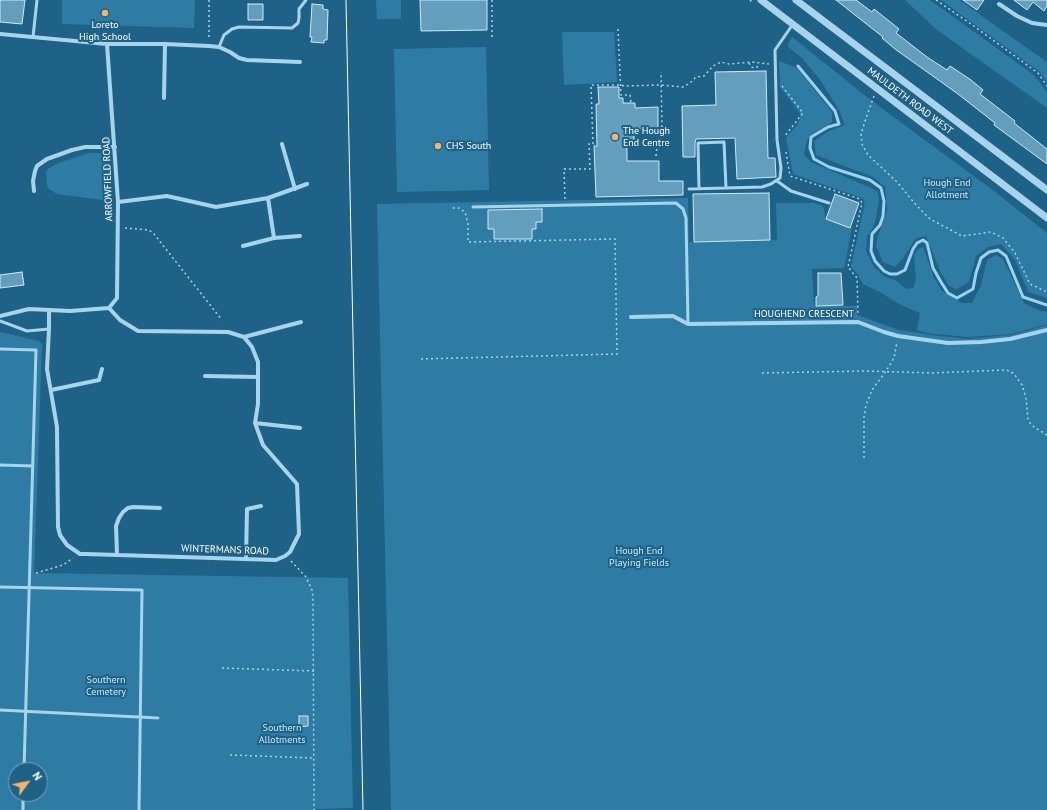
<!DOCTYPE html>
<html>
<head>
<meta charset="utf-8">
<style>
  body { margin:0 }
  #map { position:relative; width:1047px; height:810px; overflow:hidden; background:#1e6288; font-family:"PT Sans",sans-serif }
  canvas { display:block }
  .north { position:absolute; left:8px; top:762px; width:40px; height:40px; box-sizing:border-box; background:#1e6288; border:1px solid #78a1b8; border-radius:50%; rotate:57deg; font-size:11px; font-weight:700; line-height:16px; text-align:center; color:#fff }
  .north::after { content:''; display:block; margin:auto; width:14px; height:18px; background:#fbb167; clip-path:polygon(50% 0,100% 100%,50% 72%,0 100%) }
</style>
</head>
<body>
<div id="map">
<canvas width="1047" height="810"></canvas>
<div class="north">N</div>
</div>
<script>
const g = document.querySelector('canvas').getContext('2d');
g.lineJoin = 'round';
function fill(path, color) { g.fillStyle = color; g.fill(path, 'evenodd'); }
const poly = rows => new Path2D(rows.map(r => 'M' + r).join(''));
function trace(path, color, width, dash) { g.strokeStyle = color; g.lineWidth = width; g.lineCap = dash ? 'butt' : 'round'; g.setLineDash(dash || []); g.stroke(path); }
function label(font, color, halo, rows, align = 'center') {
  g.font = font + ' "PT Sans",sans-serif'; g.lineWidth = 4; g.setLineDash([]); g.textBaseline = 'middle'; g.strokeStyle = halo; g.fillStyle = color; for (const [text, x, y, turn = 0] of rows) {
    g.save(); g.translate(x, y); g.rotate((+turn || 0) * Math.PI / 180); g.textAlign = isNaN(turn) ? turn : align; if (halo) g.strokeText(text, 0, 0); g.fillText(text, 0, 0); g.restore();
  }
}
fill(poly([
  [62,0,195,0,194,28,62,24],
  [376,0,401,0,401,19,377,19],
  [905,0,930,0,1034,75,1047,92,1047,108,937,30],
  [941,0,959,0,1047,62,1047,82,1040,72],
  [562,32,614,32,617,82,564,85],
  [792,37,872,101,994,191,1047,233,1047,298,1028,292,1015,260,1001,244,988,247,976,256,969,282,957,289,949,286,941,273,926,236,916,238,904,257,895,267,883,262,876,246,878,236,887,211,885,187,873,177,816,155,814,141,827,132,845,125,840,112,821,81,802,58,787,46],
  [486,47,489,190,397,192,394,49],
  [779,61,797,68,832,112,832,122,810,135,806,143,804,155,811,162,871,188,877,191,879,199,876,217,873,228,867,236,866,251,874,267,885,277,897,281,906,289,913,288,916,280,914,255,918,249,923,247,934,278,942,291,962,303,972,303,981,285,987,260,996,255,1003,259,1024,303,1038,310,1047,312,1047,324,1011,334,968,337,926,333,917,330,920,313,899,304,878,291,863,284,858,275,851,267,865,202,862,198,793,174,786,138,797,125,800,119,800,113,780,87],
  [89,153,103,153,111,195,110,201,57,194,49,189,47,186,46,172,49,168,61,162],
  [688,198,689,242,777,240,776,203,814,203,823,206,826,219,852,228,844,268,812,269,814,306,857,306,857,315,899,330,931,335,968,339,1011,335,1047,325,1047,810,391,810,377,204],
  [0,332,39,341,42,344,34,573,348,578,353,808,316,809,316,810,0,810],
  [16,770,40,770,40,794,16,794]
]), '#2e7ca4');
trace(poly([
  [798,66,835,111,839,124,828,127,811,137,810,148,814,159,829,167,870,180,881,188,884,201,883,216,880,225,872,234,871,251,875,261,884,271,890,274,897,274,905,270,913,249,917,243,923,240,927,243,933,268,941,282,948,293,957,298,973,289,976,273,981,258,989,252,998,250,1006,256,1023,297,1047,305]
]), '#9bd2ed', 3);
const building = poly([
  [0,0,25,0,22,24,0,22,0,0],
  [420,0,487,0,487,30,421,31,420,0],
  [836,0,856,0,872,12,874,9,899,29,896,33,927,57,947,70,950,66,971,80,983,90,980,94,1015,121,1014,123,1047,149,1047,164,994,125,995,123,958,94,895,49,882,38,883,37,836,0],
  [963,0,984,0,977,10,963,0],
  [1014,0,1047,0,1047,6,1044,11,1033,2,1027,10,1014,0],
  [248,4,263,4,263,20,248,20,248,4],
  [312,4,323,5,323,9,328,10,327,40,324,40,324,43,311,42,312,37,310,37,312,4],
  [766,71,768,158,775,158,776,177,737,179,735,138,696,139,695,143,695,157,683,157,682,106,716,105,715,72,766,71],
  [598,87,619,87,619,98,623,98,623,103,635,103,635,108,658,107,658,129,634,129,634,145,627,145,627,161,659,161,659,181,683,181,683,195,596,197,594,146,597,146,596,104,599,104,598,87],
  [769,193,770,240,694,242,693,194,769,193],
  [835,194,859,203,850,228,826,219,835,194],
  [542,209,542,222,536,222,536,229,532,229,532,239,494,239,494,229,488,229,488,210,542,209],
  [22,272,24,285,0,288,0,275,22,272],
  [818,273,841,273,843,305,816,306,816,297,818,296,818,273],
  [299,716,308,716,308,726,299,727,299,716]
]);
fill(building, '#649ebd');
trace(building, '#cdeaf8', 1);
trace(poly([
  [209,0,209,40],
  [492,0,492,39],
  [750,0,753,3],
  [936,0,971,24,1038,73,1047,86],
  [618,29,621,95,630,95,631,103],
  [749,63,751,67,755,68,757,67,760,64],
  [782,86,803,113,784,137],
  [874,96,866,118,861,134,862,144,868,155,897,182,916,205,930,219,962,236,991,232,1003,238,1015,253,1030,284,1047,292],
  [786,152,790,176,860,199,862,203,848,267,857,278,858,314],
  [656,156,658,136,662,129,661,72],
  [565,199,564,169,590,169,589,144,593,144,591,85,621,85,624,86,661,85,683,87,690,83,696,77,704,76,713,66,721,62,729,64,752,62,769,64],
  [125,228,149,230,154,234,222,320],
  [421,359,617,354,615,239,468,242,468,224,465,212,459,208,451,208],
  [762,373,865,371,932,373,1005,370,1010,371,1015,375,1022,385,1026,398,1028,419,1030,423,1034,427,1047,435],
  [864,458,864,417,866,405,872,390,886,371,894,358,897,342],
  [291,561,306,577,312,590,313,598,314,810],
  [36,573,63,565,73,558],
  [222,668,314,671],
  [230,755,313,758]
]), '#a8d4eb', 1.5, [2, 3]);
trace(poly([
  [33,37,37,0],
  [219,47,224,35,232,29,239,27,292,28,298,23,299,18,299,9,306,0],
  [777,181,791,191,829,203],
  [689,189,762,187,771,184,780,178,781,168,777,140,775,50,793,24],
  [699,189,698,143,724,142,726,188],
  [473,207,676,203,683,209,686,218,688,324],
  [0,321,27,331,49,329],
  [0,349,36,350,24,770],
  [0,465,33,466],
  [0,587,142,590,139,810],
  [0,710,158,718],
  [23,810,23,794]
]), '#a8d4eb', 3);
trace(poly([
  [999,4,1017,16,1032,23,1047,25],
  [0,34,107,44,118,202,117,298,109,308,70,311,29,309,0,316],
  [107,44,165,44,209,46,219,47,230,52,239,58,247,60,300,62],
  [164,98,165,44],
  [282,144,295,189],
  [34,191,33,181,35,171,37,166,47,159,72,150,85,147,115,147],
  [268,198,274,238],
  [118,202,167,196,216,207,268,198,307,184],
  [243,246,274,238,300,236],
  [49,310,49,329,47,369,57,427,58,527,60,535,67,545,80,554,86,554,276,560,285,556,290,552,299,534,297,484,263,445,255,423,258,404,258,362,252,347,244,337,228,332,138,331,120,320,109,308],
  [631,317,673,316,688,324,858,322,884,332,898,336,948,343,981,342,1010,339,1047,330],
  [244,337,301,322],
  [205,376,258,377],
  [51,390,99,380,102,369],
  [255,423,300,428],
  [117,554,116,526,119,518,123,512,128,508,133,507,160,508],
  [246,559,247,509,261,506]
]), '#a8d4eb', 4);
trace(poly([
  [761,0,1047,218],
  [796,0,1047,190]
]), '#a8d4eb', 7);
trace(poly([
  [346,0,363,810]
]), '#fff', 1);
for (const [x, y, r, color] of [
  [105,13,4,"#fbb167"],
  [615,137,4,"#fbb167"],
  [438,146,4,"#fbb167"]
]) { const dot = new Path2D(); dot.arc(x, y, r, 0, 2 * Math.PI); g.fillStyle = color; g.fill(dot); trace(dot, '#1e6288', 1.5); }
label('10px', '#fff', '#1e6288', [
  ["Loreto",105,25,"center"],
  ["High School",105,37,"center"],
  ["The Hough",623,131],
  ["End Centre",623,143],
  ["CHS South",446,146]
], 'left');
label('10px', '#fff', '#1e6288', [
  ["MAULDETH ROAD WEST",910,101,37],
  ["ARROWFIELD ROAD",108,179,-92],
  ["HOUGHEND CRESCENT",804,314],
  ["WINTERMANS ROAD",225,550,2]
]);
label('10px', '#cdeaf8', '#1e6288', [
  ["Hough End",947,183],
  ["Allotment",947,195],
  ["Hough End",639,551],
  ["Playing Fields",639,563],
  ["Southern",106,680],
  ["Cemetery",106,692],
  ["Southern",282,728],
  ["Allotments",282,740]
]);
</script>
</body>
</html>
